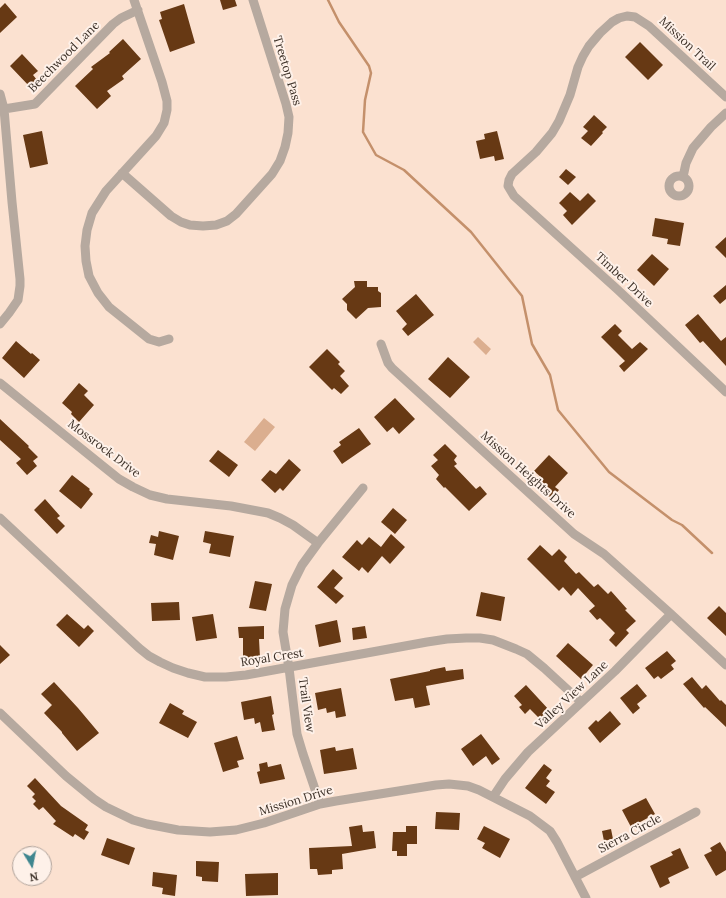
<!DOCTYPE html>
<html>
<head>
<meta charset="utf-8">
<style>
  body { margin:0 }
  #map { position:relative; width:726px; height:898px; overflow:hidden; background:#fbe1d0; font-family:Lora,serif }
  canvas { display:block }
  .north { position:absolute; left:12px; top:846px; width:40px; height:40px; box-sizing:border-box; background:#fef1e9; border:1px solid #b0a39b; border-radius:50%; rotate:170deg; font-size:11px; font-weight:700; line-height:16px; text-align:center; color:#3b2f26 }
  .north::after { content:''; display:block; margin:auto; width:14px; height:18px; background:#3f868f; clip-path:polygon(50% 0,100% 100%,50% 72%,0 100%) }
</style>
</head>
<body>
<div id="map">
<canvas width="726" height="898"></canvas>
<div class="north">N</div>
</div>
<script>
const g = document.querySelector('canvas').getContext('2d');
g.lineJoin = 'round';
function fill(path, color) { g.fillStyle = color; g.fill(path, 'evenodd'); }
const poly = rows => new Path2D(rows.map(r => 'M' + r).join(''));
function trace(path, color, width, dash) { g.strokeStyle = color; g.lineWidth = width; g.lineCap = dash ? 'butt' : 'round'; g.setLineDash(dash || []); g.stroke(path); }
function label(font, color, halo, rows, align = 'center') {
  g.font = font + ' Lora,serif'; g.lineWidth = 4; g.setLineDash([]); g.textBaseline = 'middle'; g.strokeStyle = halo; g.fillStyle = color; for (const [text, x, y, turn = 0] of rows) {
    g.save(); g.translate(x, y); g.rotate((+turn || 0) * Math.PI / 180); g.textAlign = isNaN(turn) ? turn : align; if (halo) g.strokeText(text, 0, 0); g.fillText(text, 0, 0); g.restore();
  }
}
fill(poly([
  [478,337,491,349,486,355,473,342],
  [264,418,275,427,255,451,244,442]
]), '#dbae8f');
trace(poly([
  [328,0,339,22,369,66,371,73,365,100,363,132,376,155,404,170,471,232,522,296,532,344,550,375,558,410,609,472,672,520,682,525,712,553]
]), '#c4906b', 2.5);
fill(poly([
  [220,0,235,0,237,6,223,10],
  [5,3,17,17,0,33,0,8],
  [184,4,195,43,170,52,159,20,162,19,160,12],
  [123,39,141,59,122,76,124,79,107,91,111,96,97,109,75,86,93,69,91,67,110,53,109,52],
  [640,42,663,65,648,80,625,57],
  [22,54,38,71,33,75,37,80,30,87,10,66],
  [594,115,607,127,602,132,603,133,591,146,581,138,588,131,583,127],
  [42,131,48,164,30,168,23,135],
  [497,131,504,159,495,161,494,156,480,159,476,141,485,139,484,134],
  [566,169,576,177,568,185,559,177],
  [570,192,580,201,588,193,596,201,572,225,563,215,567,211,559,203],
  [655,218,684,223,680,246,667,244,668,239,652,236],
  [726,237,726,258,715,247],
  [652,254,669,269,654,286,637,270],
  [354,281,367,281,367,287,378,287,378,291,381,293,381,307,368,308,356,319,347,310,347,304,342,299,355,287],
  [726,285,726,299,720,304,713,296],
  [416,294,434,315,408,336,402,329,407,324,396,311],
  [698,314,721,341,726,337,726,366,703,341,700,343,685,325],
  [615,324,622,331,618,335,632,349,640,342,648,349,624,372,619,366,625,361,601,337],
  [16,341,31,354,32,353,40,360,24,378,2,358],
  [327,349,340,362,338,364,345,371,340,376,349,386,341,394,334,388,332,390,309,367],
  [448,357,470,377,450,398,428,379],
  [79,383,88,391,84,395,94,405,79,422,71,414,72,412,62,403],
  [395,398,415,419,399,434,393,427,387,432,374,417],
  [0,419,29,446,28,447,38,457,33,461,37,466,27,475,16,463,21,459,0,440],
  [359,428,371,444,342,464,333,451,341,445,339,442],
  [445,444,457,456,454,460,457,464,454,466,476,489,480,486,487,494,469,511,445,487,444,488,436,479,439,475,431,466,438,460,433,455],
  [218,450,238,465,229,477,209,461],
  [549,455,568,473,555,487,559,490,551,499,537,485,543,479,534,471],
  [289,459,301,470,283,491,280,488,275,493,261,480,270,470,276,474],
  [72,475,90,489,89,490,93,494,81,509,59,491],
  [45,499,60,516,57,518,65,526,57,534,34,510],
  [393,508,407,520,395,534,381,522],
  [159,531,179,536,173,560,154,555,156,544,149,543,151,535,158,537],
  [205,531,234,536,230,557,209,553,211,544,203,542],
  [391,534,405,547,390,564,382,556,368,573,362,567,359,571,342,557,357,540,362,545,369,537,381,547],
  [540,545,552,556,559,549,567,557,564,561,576,574,579,572,594,587,598,584,608,594,611,591,627,609,625,610,636,621,626,630,629,633,616,647,609,640,615,633,600,618,597,620,589,611,595,606,578,588,571,596,563,587,559,591,527,559],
  [333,569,343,578,334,588,344,596,336,604,317,587],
  [255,581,272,584,266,611,249,608],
  [481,592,505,597,501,621,476,616],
  [179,602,180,620,152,621,151,603],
  [719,606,726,613,726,636,707,618],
  [67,614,84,629,88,625,94,631,79,647,56,625],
  [213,614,217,638,196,641,192,617],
  [337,620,341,642,319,647,315,625],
  [264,626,264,639,259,639,260,658,243,658,243,638,239,638,238,627],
  [365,626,367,638,353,640,352,628],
  [568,643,593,665,581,679,556,656],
  [0,645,10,655,0,664],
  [667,651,676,661,671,665,674,669,661,679,658,676,654,679,645,668],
  [445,667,446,671,463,669,464,679,426,686,430,705,415,708,413,698,395,701,390,679,430,671,430,670],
  [692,677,702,689,706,685,720,701,721,700,726,705,726,727,705,707,704,708,683,684],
  [54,682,78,708,99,733,77,751,62,733,62,732,44,713,52,705,41,694],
  [637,684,647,696,637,704,640,708,633,714,620,698],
  [526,685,550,711,541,720,530,709,525,714,519,707,522,705,514,696],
  [341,688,346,716,336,718,335,711,327,713,326,708,318,710,315,693],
  [271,696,274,714,272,715,275,730,262,732,260,722,255,724,254,718,244,720,241,702],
  [170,703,184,711,182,714,197,722,188,738,159,723],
  [610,711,621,724,600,743,588,728,596,720,598,722],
  [481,734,500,759,492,765,486,756,473,766,461,749],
  [237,736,244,759,237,761,239,767,223,772,214,743],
  [335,747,336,751,353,748,357,769,324,774,320,750],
  [267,762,268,767,281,764,285,779,260,784,257,772,260,771,259,764],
  [544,764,552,770,546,778,550,781,546,786,555,792,546,804,525,788],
  [35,778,61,806,88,825,85,830,89,832,84,840,75,834,73,837,53,824,56,821,43,807,39,810,33,804,36,801,32,797,35,794,27,786],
  [646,798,655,814,631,827,622,810],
  [436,812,460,813,459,830,435,829],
  [362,825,363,832,374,831,376,848,342,854,343,869,332,870,332,874,318,875,317,869,310,869,309,848,352,846,349,827],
  [406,826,417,826,417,844,407,844,407,856,397,856,397,851,392,851,393,832,406,832],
  [484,826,510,839,500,858,482,848,485,843,477,839],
  [611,829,613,839,604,841,602,831],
  [107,838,135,848,129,865,101,855],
  [720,842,726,852,726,870,716,876,704,855,712,851,710,848],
  [680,848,689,868,668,878,670,883,660,888,650,866,673,855,671,852],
  [196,861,219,862,218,882,202,881,202,877,196,876],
  [153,872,177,875,175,896,162,894,163,888,152,886],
  [278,873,278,895,246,896,245,874]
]), '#673914');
trace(poly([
  [134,0,162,82,167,101,167,110,164,123,156,136,106,191,92,213,87,230,85,246,86,261,89,276,98,293,109,307,149,339,159,342,169,339],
  [0,94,4,109,12,202,20,279,20,286,18,300,9,313,0,324],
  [726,97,649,26,635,17,627,16,619,18,612,22,600,33,589,46,583,56,578,67,570,95,559,121,552,133,536,152,512,174,509,180,508,186,514,196,618,290,726,392],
  [4,109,35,104,113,24,121,18,138,10],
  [122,173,171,216,181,222,190,225,203,226,216,225,227,221,236,214,272,174,280,161,285,147,288,133,289,117,286,104,253,0],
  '669 186a10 10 0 1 1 20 0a10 10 0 1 1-20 0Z',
  [683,177,686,163,693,148,711,127,726,113],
  [381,344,388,363,392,368,574,534,604,554,671,614,726,665],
  [0,383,104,467,119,479,133,487,150,495,167,499,231,506,268,513,280,518,293,525,318,543],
  [0,518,139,648,149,656,160,662,173,668,188,673,205,677,226,677,246,675,427,642,447,639,466,638,480,638,493,640,516,649,527,654,544,668,581,702],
  [0,713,66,776,94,799,106,807,133,820,147,824,178,830,210,832,236,830,264,823,320,804,336,801,436,785,449,784,468,786,479,790,530,816,550,831,557,842,586,898],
  [493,797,505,779,528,752,615,671,671,614],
  [320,804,303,754,297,734,289,668,283,632,285,609,292,585,302,565,318,543,363,488],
  [575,877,696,812]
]), '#b6a99f', 9);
label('12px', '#3b2f26', '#fef1e9', [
  ["Mission Trail",687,44,43],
  ["Beechwood Lane",64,57,-45],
  ["Treetop Pass",287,71,73],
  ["Timber Drive",624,280,43],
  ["Mossrock Drive",104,449,37],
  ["Mission Heights Drive",528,475,42],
  ["Royal Crest",272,658,-9],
  ["Valley View Lane",572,695,-43],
  ["Trail View",306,705,82],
  ["Mission Drive",296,801,-17],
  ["Sierra Circle",630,834,-28]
]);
</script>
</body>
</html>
